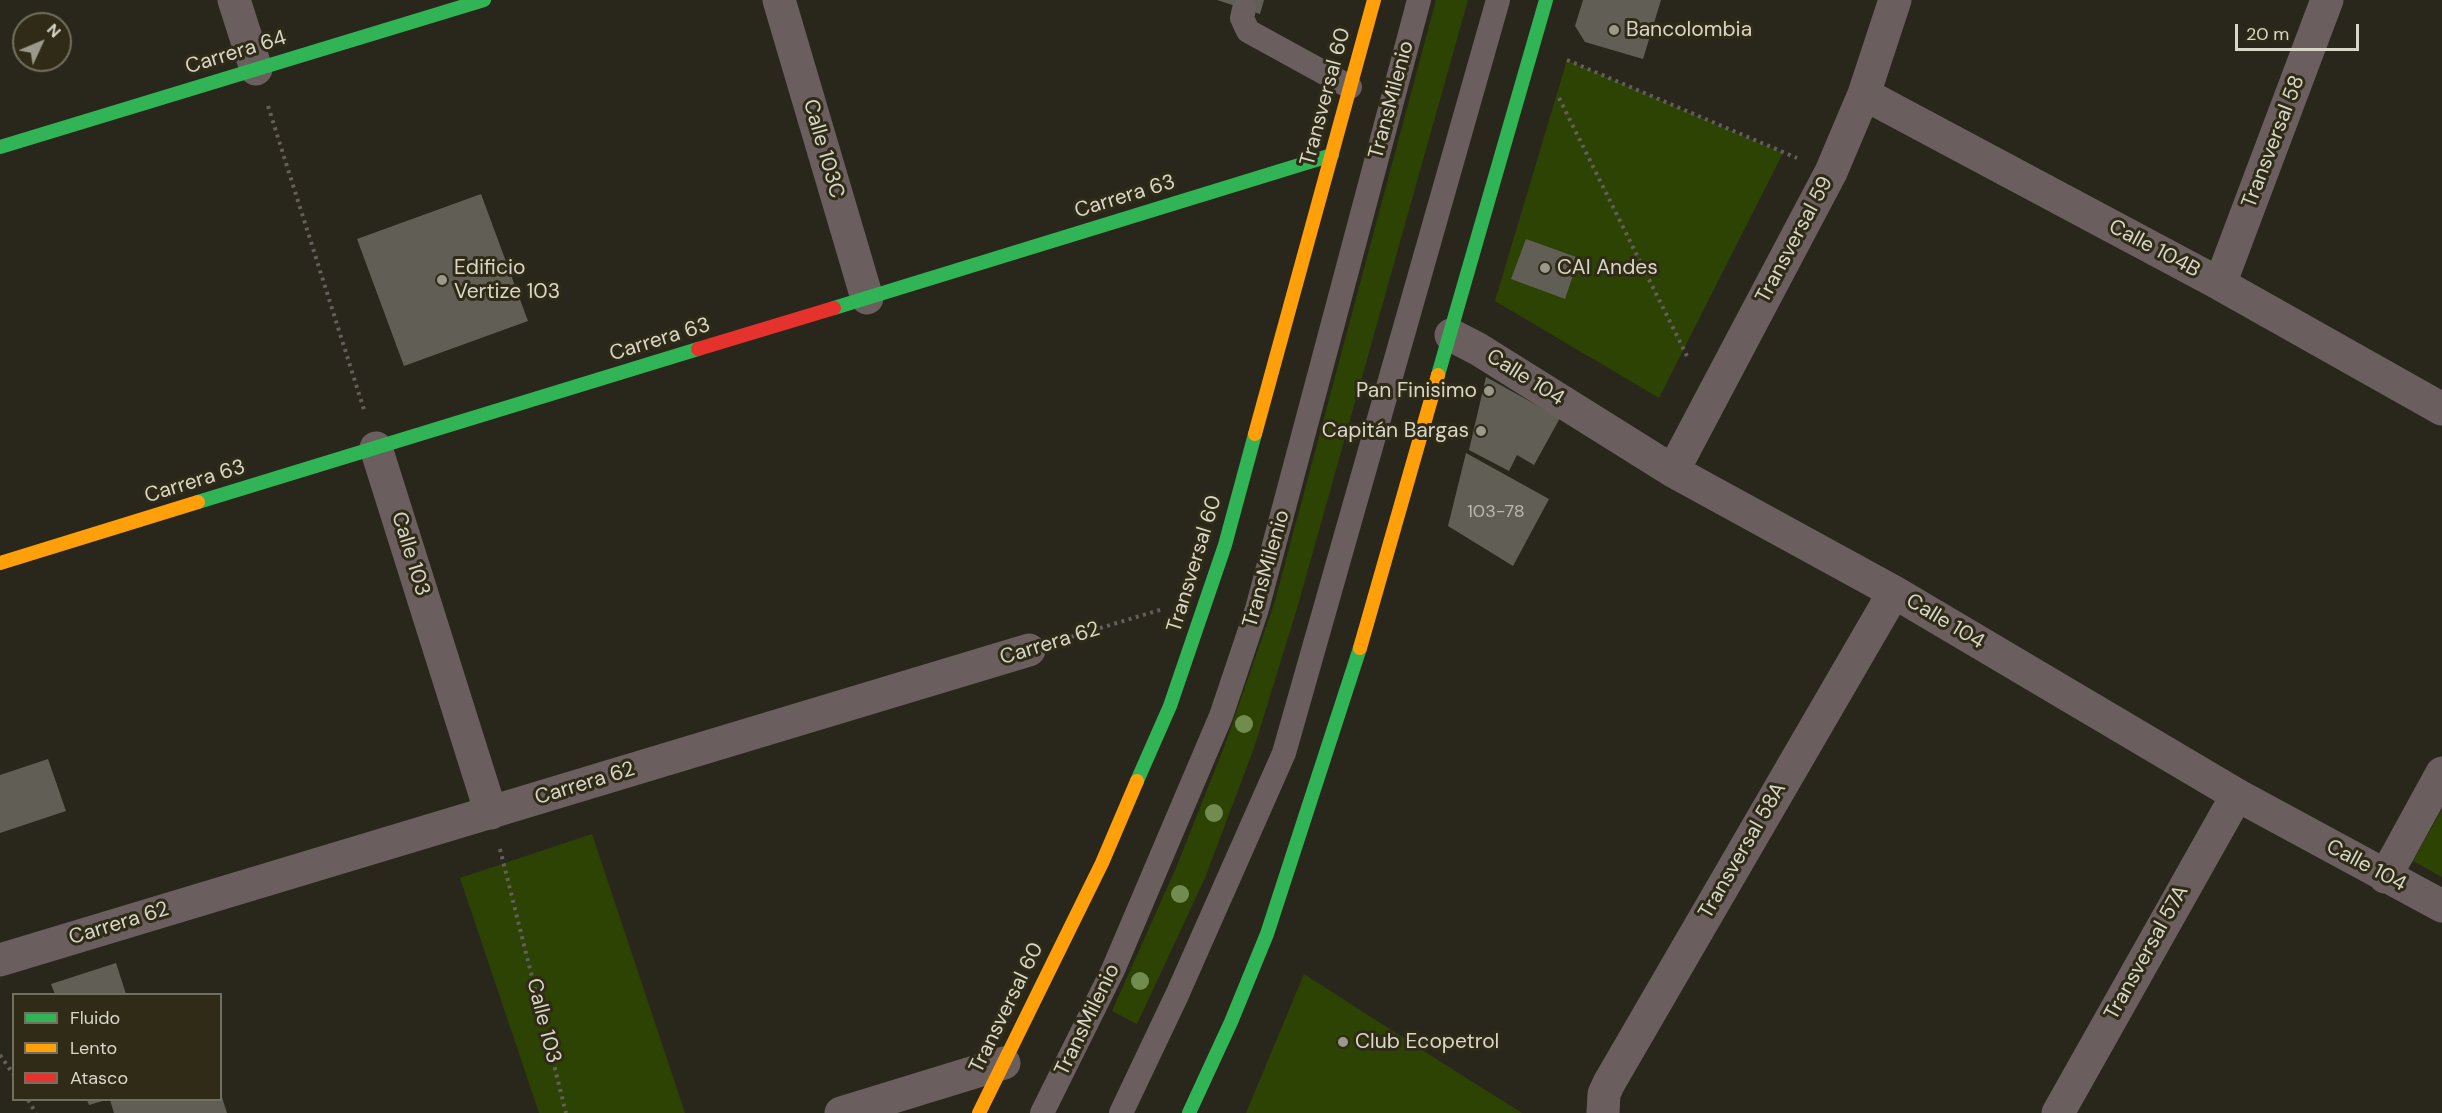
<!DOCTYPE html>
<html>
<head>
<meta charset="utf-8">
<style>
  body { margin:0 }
  #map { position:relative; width:2442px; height:1113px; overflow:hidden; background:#29271c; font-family:"DM Sans",sans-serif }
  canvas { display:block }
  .legend { position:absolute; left:12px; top:993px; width:210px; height:108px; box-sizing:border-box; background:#2f2b16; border:2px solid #736f5e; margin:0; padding:8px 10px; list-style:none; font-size:18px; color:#d8d6c9 }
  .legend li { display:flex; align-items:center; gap:12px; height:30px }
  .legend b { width:30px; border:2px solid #736f5e }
  .north { position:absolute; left:12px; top:12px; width:60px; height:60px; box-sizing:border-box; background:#2f2b16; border:2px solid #736f5e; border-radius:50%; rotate:46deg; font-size:16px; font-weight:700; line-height:24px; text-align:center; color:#d8d6c9 }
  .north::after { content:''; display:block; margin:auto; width:21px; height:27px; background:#9b998c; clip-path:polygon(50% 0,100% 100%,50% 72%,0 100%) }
  .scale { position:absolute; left:2235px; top:24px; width:124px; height:27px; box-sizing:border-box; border:3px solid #d8d6c9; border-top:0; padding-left:8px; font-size:18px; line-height:21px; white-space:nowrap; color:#d8d6c9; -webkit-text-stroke:4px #2f2b16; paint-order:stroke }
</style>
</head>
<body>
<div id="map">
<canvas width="2442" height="1113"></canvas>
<ul class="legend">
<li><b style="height:8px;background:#30b455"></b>Fluido</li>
<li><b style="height:8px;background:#ff9f0a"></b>Lento</li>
<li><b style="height:8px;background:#e5322d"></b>Atasco</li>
</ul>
<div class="north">N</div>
<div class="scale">20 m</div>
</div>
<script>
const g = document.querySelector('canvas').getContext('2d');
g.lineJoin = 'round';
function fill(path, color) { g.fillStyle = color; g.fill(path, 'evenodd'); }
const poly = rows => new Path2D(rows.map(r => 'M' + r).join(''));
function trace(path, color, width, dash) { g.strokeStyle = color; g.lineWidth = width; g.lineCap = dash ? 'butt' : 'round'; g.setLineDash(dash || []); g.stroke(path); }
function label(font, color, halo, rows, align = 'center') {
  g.font = font + ' "DM Sans",sans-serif'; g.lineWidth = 6; g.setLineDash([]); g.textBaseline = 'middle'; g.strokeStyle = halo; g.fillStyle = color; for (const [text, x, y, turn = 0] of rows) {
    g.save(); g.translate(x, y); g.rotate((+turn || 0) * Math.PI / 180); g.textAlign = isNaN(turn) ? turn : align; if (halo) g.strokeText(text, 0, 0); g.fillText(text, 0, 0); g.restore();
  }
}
fill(poly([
  [1436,0,1468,0,1298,605,1254,748,1205,878,1137,1024,1112,1011,1176,868,1226,742,1275,601],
  [1567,60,1783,153,1659,398,1495,301],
  [2442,809,2442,877,2413,861],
  [592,834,685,1113,539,1113,460,878],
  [1304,974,1452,1069,1522,1113,1246,1113]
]), '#2c4304');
fill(poly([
  [1217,0,1264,0,1260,14],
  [1583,0,1661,0,1643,59,1585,42,1575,26],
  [481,194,528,321,404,366,357,239],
  [1526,239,1579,258,1565,299,1511,279],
  [1486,377,1560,418,1534,465,1517,455,1509,471,1469,450],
  [1466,453,1549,499,1513,566,1448,526],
  [48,759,66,811,0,833,0,775],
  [116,963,126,994,55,994,51,984],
  [221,1094,227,1113,114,1113,110,1100,220,1100],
  [87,1100,106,1100,89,1105]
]), '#615f55');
trace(poly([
  [1567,60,1797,158],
  [1559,98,1689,360],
  [268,106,365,413],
  [1064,639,1163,609],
  [500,849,566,1113],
  [0,1055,14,1075],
  [28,1100,36,1113]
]), '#655d5b', 4, [3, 4.5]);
trace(poly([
  [1244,9,1242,18,1248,31,1350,87],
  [1042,1113,1113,970,1221,716,1257,609,1419,0],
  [1121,1113,1177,995,1284,753,1498,0]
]), '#6a5e5f', 24);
trace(poly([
  [234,0,256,69],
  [779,0,867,298],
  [1864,94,2220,284,2442,409],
  [2220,284,2327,0],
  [1451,335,1478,349,1673,471,1894,592,2237,795,2442,906],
  [376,448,491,813],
  [1673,471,1831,172,1864,94,1895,0],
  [2385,877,2442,773],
  [0,960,1029,650],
  [841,1113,1004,1063],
  [1603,1113,1604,1094,1609,1083,1894,592],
  [2058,1113,2237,795]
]), '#6a5e5f', 33);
trace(poly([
  [0,147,484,0],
  [834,308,1332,155],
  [1438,375,1546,0],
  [198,502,698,349],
  [1137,781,1170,706,1225,545,1255,434],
  [1189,1113,1231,1022,1267,934,1360,648]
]), '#30b455', 14);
trace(poly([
  [1255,434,1374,0],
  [0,563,198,502],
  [1360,648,1438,375],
  [979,1113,1102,863,1137,781]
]), '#ff9f0a', 14);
trace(poly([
  [698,349,834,308]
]), '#e5322d', 14);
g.fillStyle = '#728b4f';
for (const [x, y] of [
  [1244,724],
  [1214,813],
  [1180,894],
  [1140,981]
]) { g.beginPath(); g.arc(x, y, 9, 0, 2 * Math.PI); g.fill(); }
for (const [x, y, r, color] of [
  [1614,30,6,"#9b998c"],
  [1545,268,6,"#9b998c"],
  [442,280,6,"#9b998c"],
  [1489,391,6,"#9b998c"],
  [1481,431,6,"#9b998c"],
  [1343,1042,6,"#9b998c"]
]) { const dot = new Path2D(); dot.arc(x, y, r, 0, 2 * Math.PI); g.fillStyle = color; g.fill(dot); trace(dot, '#2f2b16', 2); }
label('18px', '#bab8ac', null, [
  ["103-78",1496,512]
]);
label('21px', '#d8d6c9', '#2f2b16', [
  ["Bancolombia",1626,30],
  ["Edificio",454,268],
  ["Vertize 103",454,292],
  ["CAI Andes",1557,268],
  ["Pan Finisimo",1477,391,"right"],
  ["Capitán Bargas",1469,431,"right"],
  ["Club Ecopetrol",1355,1042]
], 'left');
label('21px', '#d8d6c9', '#2f2b16', [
  ["Carrera 64",236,53,-17],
  ["Transversal 60",1326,97,-75],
  ["TransMilenio",1392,100,-75],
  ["Transversal 58",2274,142,-69],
  ["Calle 103C",823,149,74],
  ["Carrera 63",1125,197,-17],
  ["Transversal 59",1795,240,-62],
  ["Calle 104B",2154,249,28],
  ["Carrera 63",660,340,-17],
  ["Calle 104",1525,378,32],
  ["Carrera 63",195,482,-17],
  ["Calle 103",410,554,73],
  ["Transversal 60",1195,564,-73],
  ["TransMilenio",1267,569,-74],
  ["Calle 104",1945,622,31],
  ["Carrera 62",1050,644,-17],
  ["Carrera 62",585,784,-17],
  ["Transversal 58A",1743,851,-60],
  ["Calle 104",2366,866,28],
  ["Carrera 62",119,924,-17],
  ["Transversal 57A",2147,953,-61],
  ["Transversal 60",1007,1008,-64],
  ["TransMilenio",1088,1020,-64],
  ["Calle 103",543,1021,76]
]);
</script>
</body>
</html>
